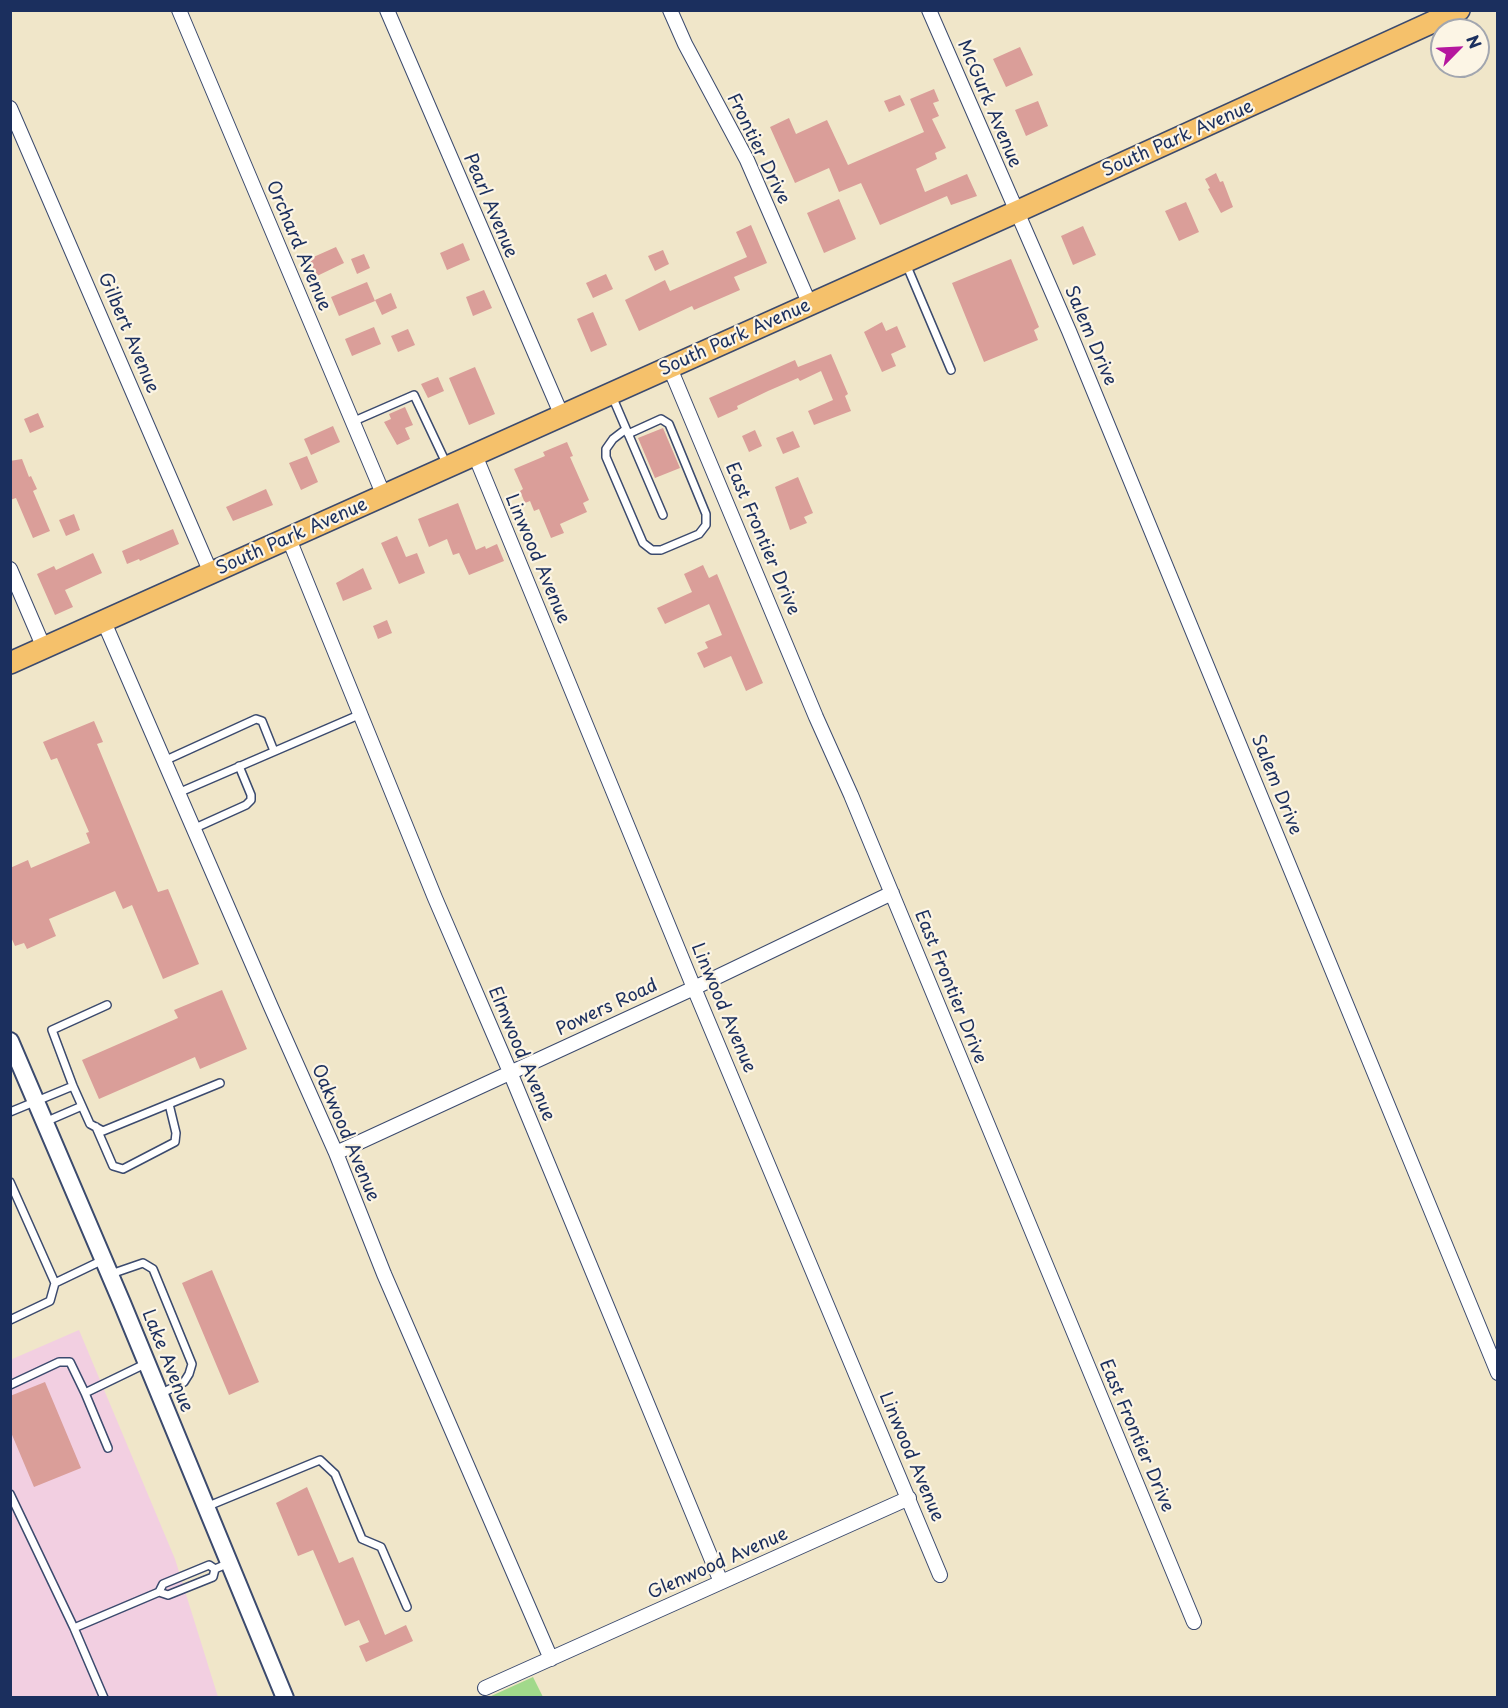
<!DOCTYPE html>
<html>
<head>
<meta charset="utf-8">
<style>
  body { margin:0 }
  #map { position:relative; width:1508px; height:1708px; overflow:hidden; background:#f0e6c9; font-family:"Playpen Sans",sans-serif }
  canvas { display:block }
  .frame { position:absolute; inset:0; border:12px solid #1b2f5e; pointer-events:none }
  .north { position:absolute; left:1430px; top:18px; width:60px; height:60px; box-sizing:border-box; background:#fcf5e5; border:2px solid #a2a6af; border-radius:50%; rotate:66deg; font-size:16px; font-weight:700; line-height:24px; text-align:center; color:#1b2f5e }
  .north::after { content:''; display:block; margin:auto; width:21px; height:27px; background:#b5179e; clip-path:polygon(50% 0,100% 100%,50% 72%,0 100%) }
</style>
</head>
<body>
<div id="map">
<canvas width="1508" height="1708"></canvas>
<div class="frame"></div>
<div class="north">N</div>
</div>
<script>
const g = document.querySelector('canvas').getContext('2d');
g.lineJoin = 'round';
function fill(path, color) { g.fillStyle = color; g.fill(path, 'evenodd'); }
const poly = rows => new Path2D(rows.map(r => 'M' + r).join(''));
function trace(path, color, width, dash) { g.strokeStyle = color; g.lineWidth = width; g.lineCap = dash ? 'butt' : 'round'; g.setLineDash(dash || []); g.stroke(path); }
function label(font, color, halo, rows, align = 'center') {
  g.font = font + ' "Playpen Sans",sans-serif'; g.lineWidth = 4.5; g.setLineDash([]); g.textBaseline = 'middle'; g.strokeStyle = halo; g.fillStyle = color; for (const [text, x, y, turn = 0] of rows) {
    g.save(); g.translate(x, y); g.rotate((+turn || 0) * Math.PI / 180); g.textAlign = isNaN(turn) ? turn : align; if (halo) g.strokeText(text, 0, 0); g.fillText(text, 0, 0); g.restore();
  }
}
fill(poly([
  [79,1330,175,1559,218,1697,11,1697,10,1360]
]), '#f2cfe1');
fill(poly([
  [533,1677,543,1697,489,1697]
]), '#a1d98b');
fill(poly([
  [1020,47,1033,75,1006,87,993,59],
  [934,89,939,101,933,103,939,116,932,119,946,148,935,153,937,159,916,169,925,192,967,174,977,196,951,205,947,196,880,225,861,183,839,192,829,168,795,183,770,127,789,118,796,134,827,120,848,165,924,132,910,99],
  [900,95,905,105,889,112,884,101],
  [1038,101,1048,126,1026,136,1015,110],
  [1216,173,1220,182,1223,181,1233,207,1221,213,1208,189,1210,188,1205,179],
  [839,199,856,239,824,253,807,213],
  [1186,202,1199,232,1179,241,1165,211],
  [751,225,767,263,734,277,740,290,694,310,692,306,639,331,625,300,665,280,670,291,747,257,736,232],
  [1083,226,1096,255,1073,265,1061,236],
  [463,243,470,260,447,270,440,253],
  [336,247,344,263,317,276,309,259],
  [663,250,669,264,655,271,648,256],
  [364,254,370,268,357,274,351,259],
  [1011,259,1039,327,1034,330,1038,340,984,362,952,283],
  [606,274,613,289,593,298,586,283],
  [367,282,375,301,339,316,331,297],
  [484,290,492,308,473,316,466,297],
  [391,293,397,308,382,315,375,300],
  [593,312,607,345,591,352,577,319],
  [882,322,886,331,897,326,906,347,891,354,896,366,882,372,864,332],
  [374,327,381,344,352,356,345,339],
  [408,329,415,345,398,352,391,336],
  [831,354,848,394,845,396,851,411,814,425,808,411,833,400,821,371,800,381,798,378,768,391,737,406,738,409,718,418,709,398,795,360,798,367],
  [475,367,495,414,469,425,449,378],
  [438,377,444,391,428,398,421,384],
  [405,407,413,425,405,428,410,439,397,445,384,422,391,419,389,414],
  [38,413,44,427,30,433,24,419],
  [333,426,340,442,311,455,304,439],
  [663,428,680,468,655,478,638,438],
  [755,430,762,446,749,452,742,436],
  [793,431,800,447,783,454,776,438],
  [567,442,573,456,570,457,589,500,583,503,587,512,560,524,564,533,551,538,539,509,534,511,530,501,525,503,520,491,523,489,514,469,545,456,543,452],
  [307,456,318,482,301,490,289,463],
  [22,459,29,477,31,476,37,489,33,491,50,531,33,538,16,498,10,500,10,461],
  [798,477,813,513,804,517,807,523,790,530,775,487],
  [266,489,273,505,233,521,226,507],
  [458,503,476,550,485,546,486,549,497,544,504,561,469,575,459,553,453,555,447,539,429,547,418,519],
  [74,514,80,530,66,536,59,520],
  [173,529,179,544,140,561,139,559,127,564,122,551],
  [397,536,406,557,417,553,425,573,399,584,381,543],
  [93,553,102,573,65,590,73,607,55,615,37,574,54,566,56,570],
  [703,565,709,578,717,574,763,683,746,691,731,656,704,668,697,653,708,648,705,642,722,635,709,604,665,624,657,608,692,592,684,574],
  [363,568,372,589,343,601,336,583],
  [387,620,392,633,378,639,373,626],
  [94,721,103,742,97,744,158,892,168,889,199,964,163,979,132,905,123,909,115,891,49,919,56,936,27,949,24,943,15,946,10,935,10,868,28,860,31,868,90,843,86,833,89,832,57,758,51,760,43,742],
  [222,990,247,1049,200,1069,195,1057,99,1099,82,1060,178,1018,174,1010],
  [212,1270,259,1382,229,1395,182,1283],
  [45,1382,81,1468,34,1487,10,1430,10,1396],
  [307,1487,339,1563,353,1557,385,1635,406,1625,413,1641,366,1662,359,1646,369,1642,359,1620,345,1626,313,1550,298,1556,276,1503]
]), '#da9e99');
const service = poly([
  [906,264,951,370],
  [612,396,663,515],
  [352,422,414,395,447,465],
  [626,429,613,439,606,449,606,457,643,543,652,550,661,550,699,534,706,525,706,514,669,424,661,419,628,434],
  [164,761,256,719,262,721,274,751],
  [178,793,361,714],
  [193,829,246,805,251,800,251,795,239,766],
  [107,1005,52,1030,73,1086,90,1124,103,1131,220,1083],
  [10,1112,73,1086],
  [45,1122,82,1106],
  [96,1127,113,1166,123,1169,175,1142,176,1133,169,1104],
  [10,1182,55,1283,50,1301,10,1320],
  [111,1274,143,1263,153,1269,192,1364,189,1374,184,1382,160,1394],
  [55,1283,103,1260],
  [10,1385,59,1362,70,1362,85,1393,147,1363],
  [85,1393,108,1448],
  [10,1494,74,1628,104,1698],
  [206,1507,320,1460,335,1474,362,1539,381,1547,407,1607],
  [159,1592,168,1595,213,1577,215,1569,229,1563],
  [74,1628,159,1592,163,1584,209,1565,215,1569]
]);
const minor = poly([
  [179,10,384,496],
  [387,10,562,416],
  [670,10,685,44,747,160,810,305],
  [929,10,1069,331,1498,1373],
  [10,108,211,573],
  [670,368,816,717,851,795,1194,1622],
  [475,455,694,988,940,1575],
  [289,539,435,898,510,1072,721,1582],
  [10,569,44,648],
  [104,622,271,1007,336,1153,384,1274,551,1659],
  [336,1153,694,988,892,893],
  [485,1688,909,1498]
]);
const tertiary = poly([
  [10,1041,122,1303,285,1698]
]);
const primary = poly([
  [10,663,1016,212,1459,10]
]);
trace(service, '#3b4a6e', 10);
trace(minor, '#3b4a6e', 16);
trace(tertiary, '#3b4a6e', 20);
trace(primary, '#3b4a6e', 24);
trace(service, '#fff', 7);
trace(minor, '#fff', 14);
trace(tertiary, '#fff', 16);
trace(primary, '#f5c16b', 21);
label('18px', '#1b2f5e', '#fcf5e5', [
  ["McGurk Avenue",989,104,67],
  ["South Park Avenue",1178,139,-24],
  ["Frontier Drive",758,149,64],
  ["Pearl Avenue",490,206,67],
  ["Orchard Avenue",298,246,67],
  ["Gilbert Avenue",128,333,67],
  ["Salem Drive",1090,336,67],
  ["South Park Avenue",735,338,-24],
  ["South Park Avenue",292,537,-24],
  ["East Frontier Drive",762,539,67],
  ["Linwood Avenue",537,559,67],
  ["Salem Drive",1276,785,68],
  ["East Frontier Drive",950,987,68],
  ["Powers Road",607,1008,-25],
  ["Linwood Avenue",723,1008,67],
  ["Elmwood Avenue",521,1054,67],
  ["Oakwood Avenue",345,1133,67],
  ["Lake Avenue",167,1361,68],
  ["East Frontier Drive",1136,1436,67],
  ["Linwood Avenue",911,1457,67],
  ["Glenwood Avenue",718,1564,-24]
]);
</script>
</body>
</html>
